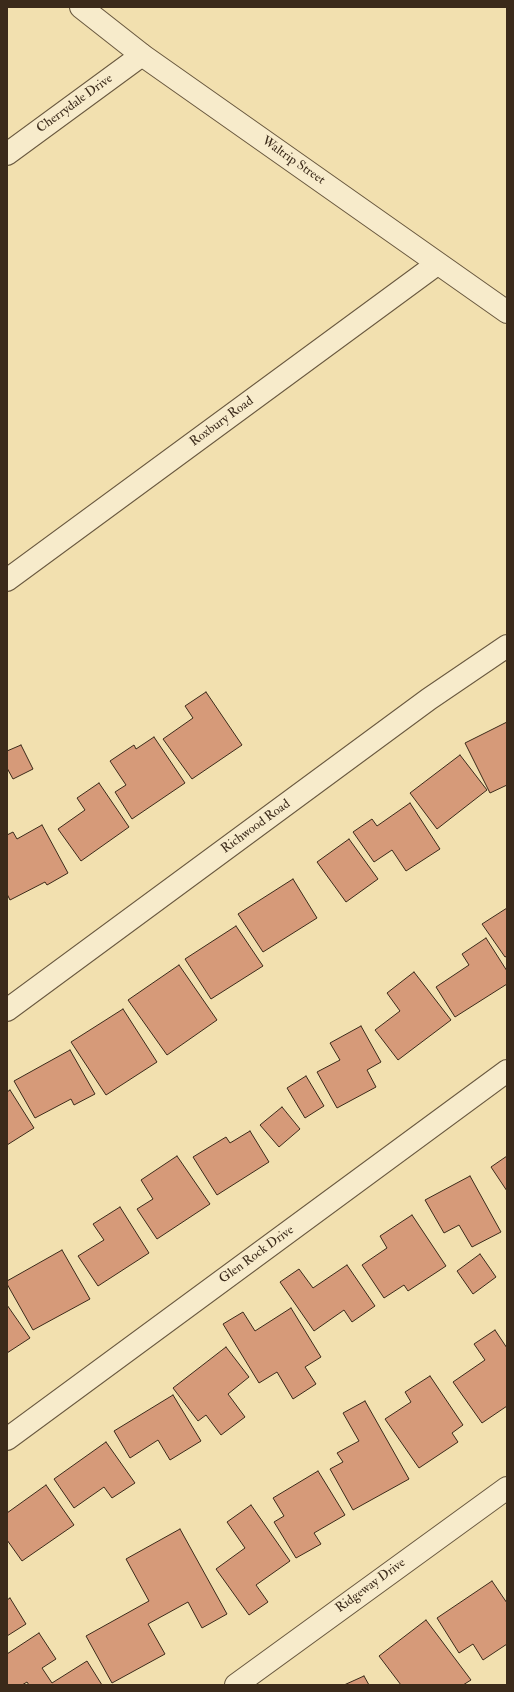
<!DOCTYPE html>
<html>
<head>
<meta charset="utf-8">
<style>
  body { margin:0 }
  #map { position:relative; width:514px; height:1692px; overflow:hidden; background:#f2e0af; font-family:"IM FELL Double Pica",serif }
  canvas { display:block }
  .frame { position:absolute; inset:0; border:8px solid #3b2a1a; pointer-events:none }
</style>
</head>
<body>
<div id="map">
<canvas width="514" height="1692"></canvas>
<div class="frame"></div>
</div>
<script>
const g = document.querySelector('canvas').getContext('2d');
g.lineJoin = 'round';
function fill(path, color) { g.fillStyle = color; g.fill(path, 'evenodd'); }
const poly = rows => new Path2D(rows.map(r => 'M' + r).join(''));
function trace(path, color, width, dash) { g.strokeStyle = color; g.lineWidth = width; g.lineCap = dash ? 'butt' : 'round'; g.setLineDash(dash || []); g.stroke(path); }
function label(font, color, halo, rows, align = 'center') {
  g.font = font + ' "IM FELL Double Pica",serif'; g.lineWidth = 3.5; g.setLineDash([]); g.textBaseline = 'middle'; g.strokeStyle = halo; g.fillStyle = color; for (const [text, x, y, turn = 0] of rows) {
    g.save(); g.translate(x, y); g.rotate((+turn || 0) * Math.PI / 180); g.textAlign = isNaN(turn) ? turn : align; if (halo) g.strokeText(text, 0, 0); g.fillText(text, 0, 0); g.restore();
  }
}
const building = poly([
  [206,692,242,745,192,779,163,739,193,718,185,706,206,692],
  [507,722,507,785,490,793,465,743,507,722],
  [154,737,185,783,132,819,115,792,126,785,110,761,134,745,136,749,154,737],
  [21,745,33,769,13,779,7,768,7,751,21,745],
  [460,755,487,790,437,829,410,793,460,755],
  [99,783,129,827,81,861,58,829,85,810,77,798,99,783],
  [410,803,440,849,406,871,392,850,374,862,353,832,372,819,377,826,410,803],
  [42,825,68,873,47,885,45,882,10,900,7,894,7,835,13,832,17,839,42,825],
  [349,839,378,879,346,902,317,862,349,839],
  [293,879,317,918,263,952,238,914,293,879],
  [507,908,507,956,505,957,482,924,507,908],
  [236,926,263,966,211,999,185,959,236,926],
  [486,938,507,971,507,984,455,1017,436,987,469,965,462,954,486,938],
  [179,965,217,1020,167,1055,128,1000,179,965],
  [414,972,451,1020,398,1060,375,1030,400,1011,387,993,414,972],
  [123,1009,157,1062,106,1095,71,1042,123,1009],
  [361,1026,381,1062,367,1070,376,1087,337,1108,317,1072,340,1060,330,1043,361,1026],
  [70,1050,95,1094,74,1105,71,1099,35,1118,14,1081,70,1050],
  [306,1076,324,1106,305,1118,287,1088,306,1076],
  [10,1090,34,1128,7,1145,7,1092,10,1090],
  [282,1107,300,1129,279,1147,260,1125,282,1107],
  [250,1131,269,1162,217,1195,193,1157,226,1137,230,1143,250,1131],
  [177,1156,210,1204,157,1239,137,1209,153,1199,141,1180,177,1156],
  [507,1156,507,1191,491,1167,507,1156],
  [470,1176,501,1232,472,1247,459,1225,444,1233,425,1200,470,1176],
  [120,1207,149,1253,98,1286,78,1256,104,1240,93,1224,120,1207],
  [412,1215,446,1266,408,1291,404,1285,384,1298,362,1265,387,1248,380,1236,412,1215],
  [62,1250,90,1299,33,1330,7,1284,7,1281,62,1250],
  [480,1254,496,1277,473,1294,457,1271,480,1254],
  [347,1265,375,1306,352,1322,344,1310,314,1331,280,1282,299,1269,313,1288,347,1265],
  [7,1305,30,1338,7,1353,7,1305],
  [291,1308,321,1357,305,1367,316,1384,293,1399,277,1372,259,1383,223,1324,243,1312,255,1331,291,1308],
  [495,1330,507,1348,507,1406,482,1423,453,1382,485,1360,474,1344,495,1330],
  [226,1347,249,1377,228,1394,245,1417,221,1435,206,1415,198,1421,173,1388,226,1347],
  [430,1376,463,1425,452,1433,458,1442,419,1468,385,1419,411,1402,405,1392,430,1376],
  [173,1395,201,1441,170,1460,158,1440,130,1458,114,1431,173,1395],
  [365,1401,409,1479,353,1510,330,1469,343,1462,337,1453,359,1441,343,1413,365,1401],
  [106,1442,135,1483,112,1498,104,1487,74,1508,54,1479,106,1442],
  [318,1471,345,1515,314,1533,321,1544,296,1558,274,1522,284,1516,273,1498,318,1471],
  [46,1485,74,1525,22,1561,7,1540,7,1513,46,1485],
  [251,1505,290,1561,256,1585,268,1602,249,1615,216,1569,245,1548,227,1522,251,1505],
  [180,1529,227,1614,202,1628,188,1602,148,1624,165,1654,112,1683,86,1636,149,1601,126,1559,180,1529],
  [492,1581,507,1603,507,1644,483,1660,473,1644,459,1653,437,1618,492,1581],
  [10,1598,26,1624,7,1636,7,1600,10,1598],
  [426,1620,471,1680,463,1685,401,1685,379,1656,426,1620],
  [39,1633,56,1659,42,1668,52,1683,87,1661,102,1685,29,1685,27,1682,22,1685,7,1685,7,1654,39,1633],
  [364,1676,369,1685,344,1685,364,1676]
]);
fill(building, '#d69a79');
trace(building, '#3b2a1a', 1);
const minor = poly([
  [7,154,142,55],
  [7,580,437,264],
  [7,1010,429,699,507,646],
  [7,1439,507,1071],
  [236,1685,507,1488]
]);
const tertiary = poly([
  [81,7,142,55,507,312]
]);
trace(minor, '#69583f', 24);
trace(tertiary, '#69583f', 24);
trace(minor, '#f7ebcb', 22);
trace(tertiary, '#f7ebcb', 22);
label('13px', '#3b2a1a', '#f7ebcb', [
  ["Cherrydale Drive",75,104,-36],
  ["Waltrip Street",293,161,35],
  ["Roxbury Road",222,422,-36],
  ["Richwood Road",256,827,-36],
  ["Glen Rock Drive",257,1255,-36],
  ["Ridgeway Drive",371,1586,-36]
]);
</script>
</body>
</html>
